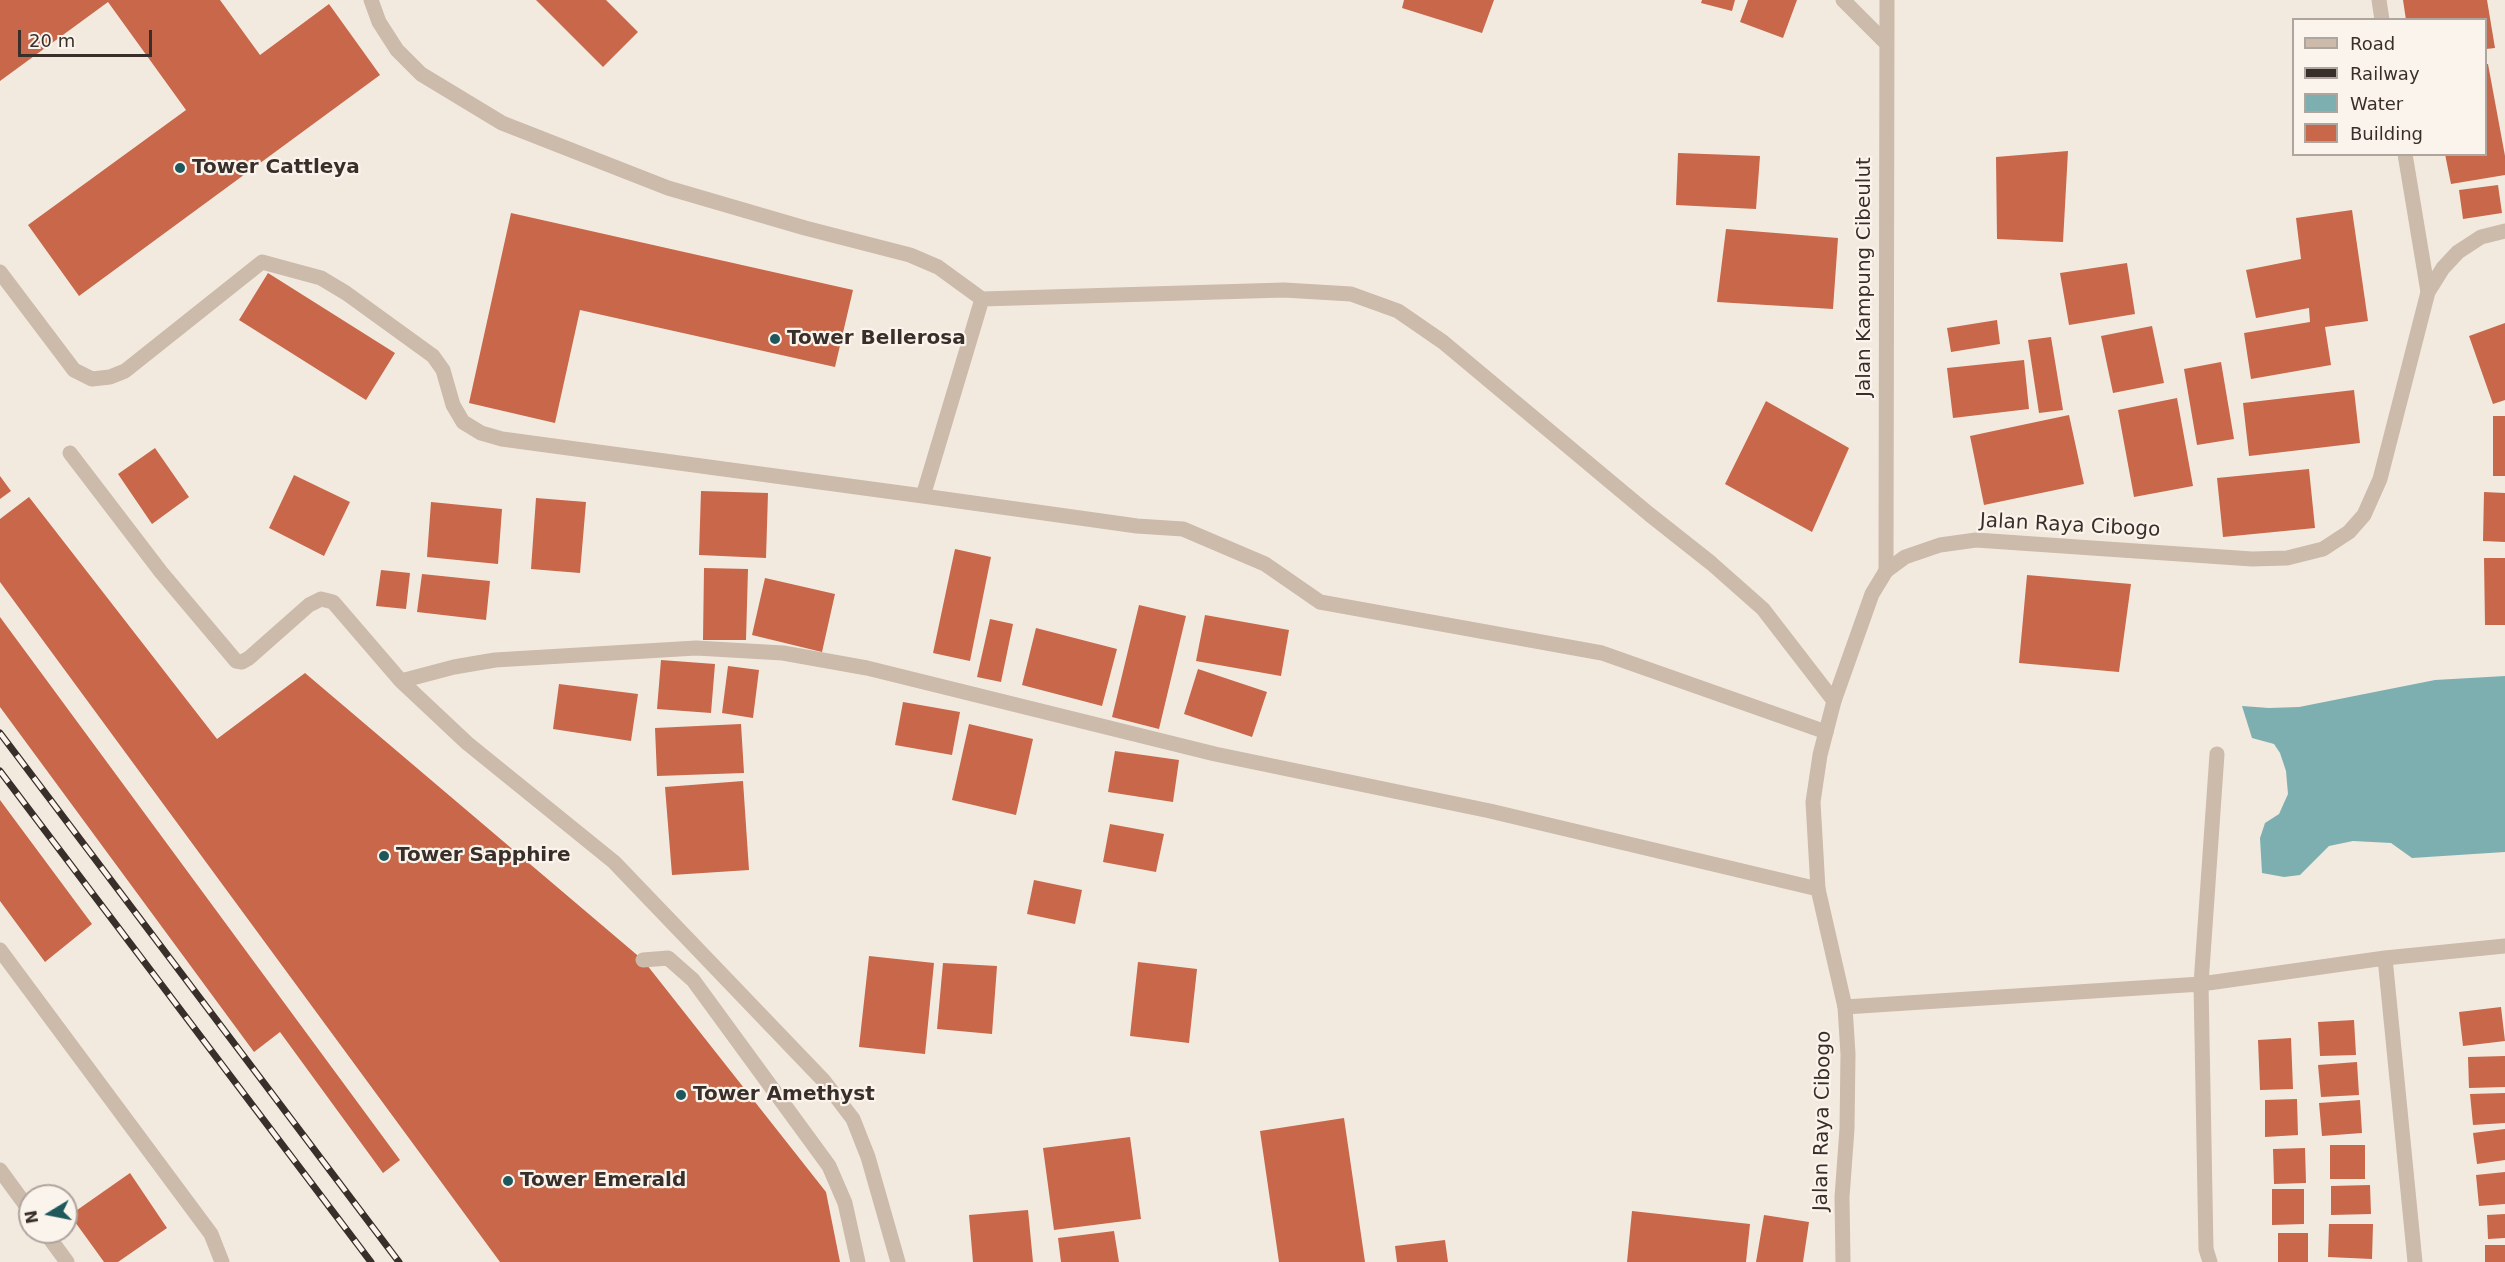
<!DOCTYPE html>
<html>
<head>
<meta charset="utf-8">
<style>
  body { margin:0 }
  #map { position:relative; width:2505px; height:1262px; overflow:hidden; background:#f3eadf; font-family:"DejaVu Sans",sans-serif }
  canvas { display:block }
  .legend { position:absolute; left:2292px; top:18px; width:195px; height:138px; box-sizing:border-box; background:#fbf4ec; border:2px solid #ada59e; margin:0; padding:8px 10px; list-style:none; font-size:18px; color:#392f2a }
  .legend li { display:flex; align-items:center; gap:12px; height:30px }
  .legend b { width:30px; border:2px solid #ada59e }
  .north { position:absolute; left:18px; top:1184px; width:60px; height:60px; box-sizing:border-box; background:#fbf4ec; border:2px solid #ada59e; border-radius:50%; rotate:260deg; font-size:16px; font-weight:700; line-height:24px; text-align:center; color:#392f2a }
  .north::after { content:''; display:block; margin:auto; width:21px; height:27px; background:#1e585c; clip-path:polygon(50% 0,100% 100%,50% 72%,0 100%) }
  .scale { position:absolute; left:18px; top:30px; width:134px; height:27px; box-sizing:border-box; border:3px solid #392f2a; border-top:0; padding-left:8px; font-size:18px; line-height:21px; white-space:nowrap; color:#392f2a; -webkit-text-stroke:4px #fbf4ec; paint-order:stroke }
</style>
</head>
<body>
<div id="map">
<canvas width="2505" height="1262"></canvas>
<ul class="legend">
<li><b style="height:8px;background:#ccbaaa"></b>Road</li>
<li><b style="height:8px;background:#392f2a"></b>Railway</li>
<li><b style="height:16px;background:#7dafb1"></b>Water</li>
<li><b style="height:16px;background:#c86749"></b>Building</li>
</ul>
<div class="north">N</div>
<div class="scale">20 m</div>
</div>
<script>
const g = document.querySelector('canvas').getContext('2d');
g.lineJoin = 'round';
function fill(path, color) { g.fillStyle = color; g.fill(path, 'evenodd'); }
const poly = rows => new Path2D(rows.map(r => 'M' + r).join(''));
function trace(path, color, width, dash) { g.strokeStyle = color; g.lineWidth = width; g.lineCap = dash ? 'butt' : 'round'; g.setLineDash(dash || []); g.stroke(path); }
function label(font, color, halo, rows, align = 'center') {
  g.font = font + ' "DejaVu Sans",sans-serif'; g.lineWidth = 4.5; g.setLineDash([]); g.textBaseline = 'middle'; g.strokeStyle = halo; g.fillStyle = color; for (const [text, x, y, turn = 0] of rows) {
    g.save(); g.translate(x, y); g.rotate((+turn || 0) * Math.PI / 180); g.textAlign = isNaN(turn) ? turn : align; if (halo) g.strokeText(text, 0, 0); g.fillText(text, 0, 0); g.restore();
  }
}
fill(poly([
  [2505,676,2505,852,2412,858,2391,843,2353,841,2329,846,2300,875,2284,877,2262,873,2260,838,2265,823,2279,814,2288,794,2286,771,2280,753,2274,744,2252,738,2242,706,2269,708,2299,707,2435,680]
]), '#7dafb1');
fill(poly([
  [0,0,220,0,260,55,329,4,380,75,79,296,28,225,186,110,108,2,0,81],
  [536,0,606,0,638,32,603,67],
  [1404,0,1494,0,1482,33,1402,8],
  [1702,0,1735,0,1732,11,1701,3],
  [1748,0,1797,0,1783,38,1740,22],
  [2403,0,2487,0,2495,48,2486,49,2486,20,2406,20],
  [2486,64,2488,64,2505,156,2505,175,2451,184,2445,154,2486,154],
  [2068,151,2063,242,1997,239,1996,157],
  [1678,153,1760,156,1756,209,1676,205],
  [2498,185,2502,213,2463,219,2459,190],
  [2352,210,2368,321,2325,327,2331,365,2251,379,2244,333,2310,322,2309,308,2256,318,2246,270,2301,259,2296,218],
  [511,213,853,290,835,367,580,310,555,423,469,403],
  [1726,229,1838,238,1833,309,1717,302],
  [2127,263,2135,314,2069,325,2060,273],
  [268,273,395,353,366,400,239,320],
  [1997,320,2000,344,1951,352,1947,328],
  [2505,323,2505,400,2493,404,2469,336],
  [2152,326,2164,383,2113,393,2101,336],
  [2051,337,2063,410,2039,413,2028,340],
  [2024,360,2029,409,1953,418,1947,368],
  [2221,362,2234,439,2197,445,2184,369],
  [2354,390,2360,443,2249,456,2243,403],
  [2177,398,2193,486,2134,497,2118,410],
  [1766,401,1849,448,1812,532,1725,484],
  [2069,415,2084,484,1984,505,1970,436],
  [2493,416,2505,416,2505,476,2493,476],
  [155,448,189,497,152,524,118,474],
  [2309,469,2315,528,2223,537,2217,478],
  [294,475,350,502,324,556,269,528],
  [0,476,11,491,0,499],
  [701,491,768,493,766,558,699,555],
  [2484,492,2505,493,2505,542,2483,541],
  [29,497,217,739,305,673,643,960,826,1192,840,1262,500,1262,0,582,0,519],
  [536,498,586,502,580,573,531,569],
  [431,502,502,509,498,564,427,557],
  [955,549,991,557,970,661,933,653],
  [2484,558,2505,558,2505,625,2485,625],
  [704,568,748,569,746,640,703,640],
  [381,570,410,573,406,609,376,606],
  [422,574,490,581,486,620,417,612],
  [2027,575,2131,584,2119,672,2019,663],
  [765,578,835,594,822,652,752,635],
  [1139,605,1186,616,1159,729,1112,717],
  [1205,615,1289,630,1281,676,1196,661],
  [0,617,400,1160,383,1173,280,1032,254,1052,0,707],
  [990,619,1013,624,1001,682,977,677],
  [1036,628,1117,649,1102,706,1022,685],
  [661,660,715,664,711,713,657,709],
  [728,666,759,670,753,718,722,713],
  [1198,669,1267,692,1252,737,1184,714],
  [559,684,638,694,631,741,553,729],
  [903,702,960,712,952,755,895,745],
  [741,724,744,773,657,776,655,728],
  [969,724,1033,739,1016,815,952,800],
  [1115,751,1179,760,1173,802,1108,792],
  [743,781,749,870,672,875,665,787],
  [0,800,92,924,45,962,0,901],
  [1110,824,1164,834,1156,872,1103,862],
  [1034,880,1082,890,1075,924,1027,914],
  [869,956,934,963,925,1054,859,1047],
  [1138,962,1197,969,1189,1043,1130,1036],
  [943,963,997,966,992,1034,937,1029],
  [2501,1007,2505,1041,2463,1046,2459,1012],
  [2354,1020,2356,1055,2320,1056,2318,1022],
  [2291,1038,2293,1089,2260,1090,2258,1040],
  [2505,1056,2505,1087,2469,1088,2468,1057],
  [2357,1062,2359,1095,2321,1097,2318,1065],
  [2505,1093,2505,1123,2473,1125,2470,1094],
  [2297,1099,2298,1135,2265,1137,2265,1100],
  [2360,1100,2362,1133,2322,1136,2319,1103],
  [1344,1118,1365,1262,1279,1262,1260,1131],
  [2505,1129,2505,1160,2477,1164,2473,1133],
  [1130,1137,1141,1219,1054,1230,1043,1148],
  [2330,1145,2365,1145,2365,1179,2330,1179],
  [2305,1148,2306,1183,2274,1184,2273,1149],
  [2505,1172,2505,1204,2479,1206,2476,1175],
  [130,1173,167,1228,118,1262,104,1262,70,1215],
  [2370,1185,2371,1214,2331,1215,2331,1186],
  [2272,1189,2304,1189,2304,1224,2272,1225],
  [1028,1210,1033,1262,973,1262,969,1215],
  [1632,1211,1750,1224,1746,1262,1627,1262],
  [2505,1214,2505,1238,2488,1239,2487,1215],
  [1764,1215,1809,1222,1803,1262,1756,1262],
  [2329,1224,2373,1224,2372,1259,2328,1257],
  [1114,1231,1119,1262,1061,1262,1058,1238],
  [2278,1233,2308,1233,2308,1262,2278,1262],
  [1445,1240,1448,1262,1397,1262,1395,1246],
  [2485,1245,2505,1245,2505,1262,2485,1262]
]), '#c86749');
trace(poly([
  [0,950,211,1234,222,1262],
  [643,960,668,958,693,980,829,1166,845,1203,858,1262]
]), '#ccbaaa', 15);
trace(poly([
  [371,0,379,22,397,50,421,74,502,123,668,188,805,228,910,255,938,267,982,299,1284,290,1351,294,1398,311,1443,342,1649,514,1711,563,1763,609,1834,701],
  [1843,0,1886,43],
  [2379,0,2382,20],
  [2405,154,2428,292],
  [0,272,74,370,92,379,110,377,125,371,262,262,321,278,346,293,433,356,443,370,453,405,463,422,481,433,502,439,923,496],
  [982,299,923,496,1137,526,1183,529,1265,564,1320,602,1602,653,1826,732],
  [70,453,161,572,236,661,242,662,249,658,309,605,321,599,333,602,401,681],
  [1886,571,1887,0],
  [2385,958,2415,1262],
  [1845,1007,2201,984,2385,958,2505,946],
  [0,1170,30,1211],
  [45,1232,67,1262],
  [898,1262,868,1157,853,1119,824,1081,614,862,467,743,401,681,454,667,495,660,696,648,783,653,867,668,1215,754,1490,811,1818,889],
  [2210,1262,2206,1249,2201,984,2217,754]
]), '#ccbaaa', 15);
trace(poly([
  [1843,1262,1842,1197,1847,1129,1848,1054,1845,1007,1818,889,1813,802,1820,755,1834,701,1872,594,1886,571,1905,557,1940,545,1976,540,2252,559,2287,558,2323,549,2349,532,2364,515,2380,479,2428,292,2443,268,2458,252,2481,237,2505,231]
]), '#ccbaaa', 15);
const rail = poly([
  [0,733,399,1262],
  [0,771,371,1262]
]);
trace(rail, '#392f2a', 7);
trace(rail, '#fbf4ec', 4.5, [14]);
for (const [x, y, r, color] of [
  [180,168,6,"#1e585c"],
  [775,339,6,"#1e585c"],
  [384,856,6,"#1e585c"],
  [681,1095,6,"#1e585c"],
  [508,1181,6,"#1e585c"]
]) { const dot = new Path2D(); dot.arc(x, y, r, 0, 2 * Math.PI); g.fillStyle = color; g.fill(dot); trace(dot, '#fbf4ec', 2); }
label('bold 20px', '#392f2a', '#fbf4ec', [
  ["Tower Cattleya",192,168],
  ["Tower Bellerosa",787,339],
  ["Tower Sapphire",396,856],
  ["Tower Amethyst",693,1095],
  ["Tower Emerald",520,1181]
], 'left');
label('20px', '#392f2a', '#fbf4ec', [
  ["Jalan Kampung Cibeulut",1865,277,-90],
  ["Jalan Raya Cibogo",2070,526,3],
  ["Jalan Raya Cibogo",1823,1121,-89]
]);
</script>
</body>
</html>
